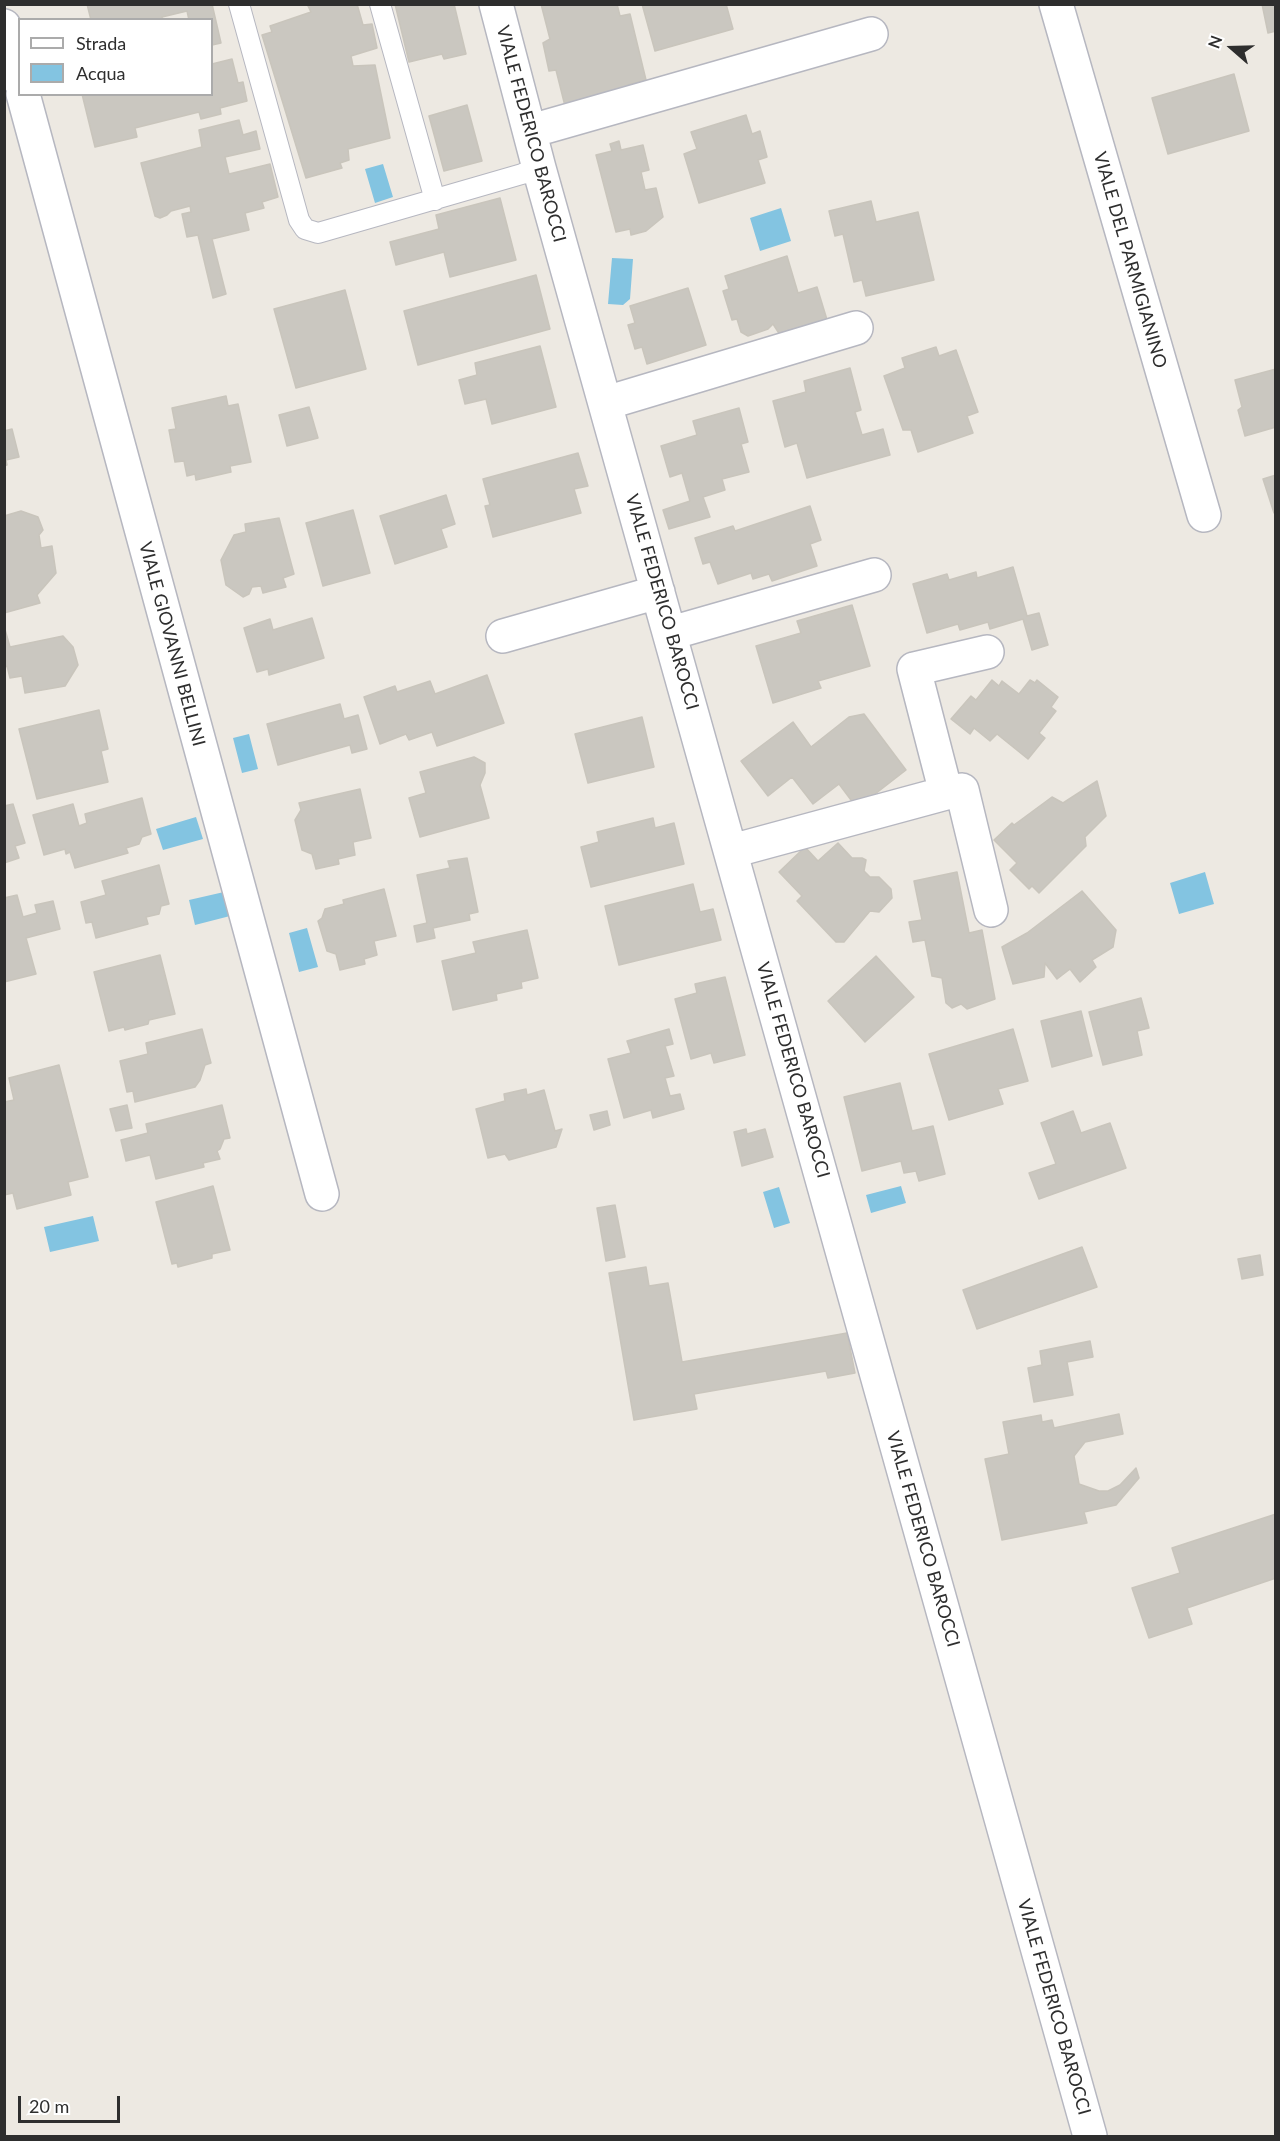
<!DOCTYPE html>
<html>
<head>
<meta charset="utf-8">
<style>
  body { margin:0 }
  #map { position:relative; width:1280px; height:2141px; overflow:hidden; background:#ede9e2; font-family:Lato,sans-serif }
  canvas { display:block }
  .frame { position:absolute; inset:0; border:6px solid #2e2e2e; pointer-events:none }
  .legend { position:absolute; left:18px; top:18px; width:195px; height:78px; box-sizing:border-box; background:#fff; border:2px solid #ababab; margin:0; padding:8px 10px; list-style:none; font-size:18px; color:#2e2e2e }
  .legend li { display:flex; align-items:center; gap:12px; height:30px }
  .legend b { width:30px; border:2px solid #ababab }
  .north { position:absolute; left:1202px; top:18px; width:60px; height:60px; -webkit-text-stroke:4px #fff; paint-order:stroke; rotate:290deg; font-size:16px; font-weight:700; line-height:24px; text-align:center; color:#2e2e2e }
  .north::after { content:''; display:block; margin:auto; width:21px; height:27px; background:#2e2e2e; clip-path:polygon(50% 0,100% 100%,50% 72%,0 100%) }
  .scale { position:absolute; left:18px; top:2096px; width:102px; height:27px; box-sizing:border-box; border:3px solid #2e2e2e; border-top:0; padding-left:8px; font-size:18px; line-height:21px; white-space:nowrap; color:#2e2e2e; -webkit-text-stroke:4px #fff; paint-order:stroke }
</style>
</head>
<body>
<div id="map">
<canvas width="1280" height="2141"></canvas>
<div class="frame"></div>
<ul class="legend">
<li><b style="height:8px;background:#fff"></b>Strada</li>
<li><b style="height:16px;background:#83c4e1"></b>Acqua</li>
</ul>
<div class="north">N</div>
<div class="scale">20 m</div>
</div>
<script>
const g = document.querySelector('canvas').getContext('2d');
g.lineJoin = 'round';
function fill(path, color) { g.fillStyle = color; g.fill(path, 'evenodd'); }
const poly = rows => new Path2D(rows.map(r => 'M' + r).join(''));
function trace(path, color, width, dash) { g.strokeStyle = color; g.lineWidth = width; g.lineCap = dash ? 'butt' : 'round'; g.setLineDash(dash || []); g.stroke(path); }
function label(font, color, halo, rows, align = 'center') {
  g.font = font + ' Lato,sans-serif'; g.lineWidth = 4.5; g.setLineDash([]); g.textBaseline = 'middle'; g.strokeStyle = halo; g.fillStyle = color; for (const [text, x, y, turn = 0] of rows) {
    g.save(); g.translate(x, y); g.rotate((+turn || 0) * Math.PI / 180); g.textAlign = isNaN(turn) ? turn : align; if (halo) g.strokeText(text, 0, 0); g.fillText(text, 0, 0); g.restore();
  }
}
fill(poly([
  [383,164,393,197,375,203,365,169],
  [781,208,791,241,760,251,750,218],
  [612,258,633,259,630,299,623,305,608,304],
  [249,734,258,769,242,773,233,738],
  [196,817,203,839,163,850,156,829],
  [1205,872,1214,904,1179,914,1170,883],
  [224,892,230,916,195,925,189,900],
  [307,928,318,967,299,972,289,933],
  [901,1186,906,1203,871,1213,866,1195],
  [779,1187,790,1223,774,1228,763,1192],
  [93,1216,99,1241,50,1252,44,1227]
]), '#83c4e1');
const building = poly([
  [87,4,212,4,221,43,212,45,212,20,189,20,187,11,162,17,163,20,91,20,87,4],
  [307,4,357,4,363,25,372,24,377,48,351,56,353,66,375,65,390,138,348,149,349,160,340,163,342,168,306,178,262,35,272,32,270,26,311,12,307,4],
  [395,4,454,4,466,54,444,59,442,54,409,62,395,4],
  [541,4,617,4,620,16,630,14,646,80,627,85,628,90,565,106,556,70,549,71,543,43,550,39,541,4],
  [642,4,726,4,733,29,655,51,642,4],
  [1262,4,1276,4,1276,31,1268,33,1262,4],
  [232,59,238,83,243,82,247,101,220,108,221,114,201,119,199,112,135,128,137,137,95,147,82,94,212,94,212,64,232,59],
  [1234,74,1249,131,1168,154,1152,98,1234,74],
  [467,105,482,161,444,171,429,116,467,105],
  [746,115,752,134,760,131,767,157,758,160,765,183,699,203,684,154,697,149,691,132,746,115],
  [239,120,243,135,256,131,260,149,225,157,229,174,270,164,278,197,262,202,264,208,245,213,249,230,212,239,226,294,213,298,198,235,187,237,182,214,191,212,190,206,171,211,167,215,160,218,155,216,141,163,202,147,199,130,239,120],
  [619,141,621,150,643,145,649,170,641,172,645,190,656,188,663,217,646,231,631,235,630,229,616,232,596,155,612,151,610,144,619,141],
  [500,198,516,260,450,277,444,252,396,265,390,242,439,229,436,215,500,198],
  [871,201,876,222,918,212,934,280,866,296,862,280,854,282,843,234,835,236,829,211,871,201],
  [787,256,798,293,817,287,828,323,782,338,773,324,768,329,748,336,741,332,737,319,732,320,723,291,729,289,725,276,787,256],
  [536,275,550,329,418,365,404,311,536,275],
  [688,288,706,345,647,364,642,347,635,349,628,325,635,323,630,306,688,288],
  [345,290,366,369,296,388,274,309,345,290],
  [540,346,556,407,492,424,486,399,465,404,459,380,477,375,475,363,540,346],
  [936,347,939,356,956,350,978,412,967,416,973,433,918,452,911,430,903,430,884,376,905,368,902,358,936,347],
  [850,368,861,410,855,412,862,435,883,429,890,455,807,478,797,443,785,447,773,401,806,392,804,381,850,368],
  [1276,369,1276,427,1245,436,1238,410,1242,407,1235,380,1276,369],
  [226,396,228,406,238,404,251,462,230,466,231,472,196,480,195,474,187,476,184,461,175,462,169,430,176,429,172,408,226,396],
  [309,407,318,438,287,446,279,415,309,407],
  [739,408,748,442,741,444,749,472,722,479,725,490,703,497,710,517,669,529,663,510,690,501,682,473,670,477,661,446,697,435,693,421,739,408],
  [12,429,19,457,6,460,7,465,4,466,4,431,12,429],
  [578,453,588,486,574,489,581,513,493,537,485,506,490,505,483,479,578,453],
  [1276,475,1276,512,1274,513,1263,479,1276,475],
  [446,495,455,524,441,529,447,547,395,564,380,516,446,495],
  [810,506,821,540,810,544,817,566,772,581,769,574,753,579,751,573,718,584,710,562,703,564,695,538,733,526,735,531,810,506],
  [353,510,370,573,323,586,306,523,353,510],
  [21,511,38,517,43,530,39,535,41,548,52,546,56,573,37,595,40,603,4,613,4,516,21,511],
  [279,518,294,574,283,578,286,587,263,593,261,586,252,587,249,594,243,597,226,585,221,560,234,535,246,532,245,524,279,518],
  [1013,567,1027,616,1039,613,1048,645,1032,650,1023,619,990,629,988,622,960,630,958,624,927,633,913,584,947,574,949,580,976,572,977,578,1013,567],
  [852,605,870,666,818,681,821,688,773,703,756,646,801,633,797,621,852,605],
  [312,618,324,658,269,675,268,669,257,672,244,628,270,619,273,630,312,618],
  [4,626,10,647,63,636,73,647,78,665,65,686,25,693,22,676,10,678,7,666,4,667,4,626],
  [487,675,504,723,437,746,432,732,409,740,406,734,380,744,364,697,395,686,397,692,430,681,435,694,487,675],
  [992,680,999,686,1002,681,1019,694,1030,680,1035,683,1037,680,1058,697,1051,707,1056,711,1039,733,1045,738,1028,759,997,734,990,741,974,728,970,734,951,719,971,696,976,700,992,680],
  [340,704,344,719,358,715,367,749,352,753,350,745,278,765,267,724,340,704],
  [99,710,108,749,101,751,108,782,37,799,19,729,99,710],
  [864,714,906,770,857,808,839,784,813,804,792,777,768,796,741,761,793,722,811,747,849,717,864,714],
  [642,717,654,767,588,783,575,734,642,717],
  [474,757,485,763,485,773,480,785,489,818,420,837,409,798,426,793,420,772,474,757],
  [1097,781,1106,816,1085,837,1086,846,1039,893,1032,886,1029,889,1010,870,1017,863,994,840,1012,823,1014,825,1052,797,1063,803,1097,781],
  [360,789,371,838,353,842,355,855,338,859,339,864,316,869,312,854,302,850,295,820,301,810,299,803,360,789],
  [142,798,151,834,142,837,139,844,126,848,128,853,75,868,70,852,66,854,65,849,44,855,33,815,73,804,79,826,87,823,85,814,142,798],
  [13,804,25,843,15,846,19,858,4,863,4,806,13,804],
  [653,818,655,828,674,823,684,864,591,887,581,847,599,842,597,832,653,818],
  [838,843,852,858,862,858,866,860,864,871,870,877,879,877,891,889,892,898,879,912,870,911,844,942,836,942,797,901,802,896,779,872,805,847,818,861,838,843],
  [467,858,478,912,469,914,470,920,433,928,435,938,417,942,414,926,427,923,417,875,450,868,448,861,467,858],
  [159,865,169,904,161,906,159,914,146,917,148,924,96,938,92,922,86,923,81,902,106,895,102,881,159,865],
  [957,872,969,933,982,930,995,999,967,1009,961,1004,952,1008,946,1003,942,978,932,976,925,940,913,942,909,922,922,920,914,881,957,872],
  [693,884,700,912,713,909,721,940,619,965,605,906,693,884],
  [384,889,396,936,374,941,377,955,364,959,365,964,340,970,336,954,327,951,318,921,322,918,325,909,344,904,343,900,384,889],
  [1082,891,1116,930,1113,947,1092,960,1096,967,1080,982,1070,969,1057,979,1045,963,1044,977,1013,984,1002,947,1027,933,1082,891],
  [17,895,23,917,37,913,35,905,53,901,60,929,26,938,36,974,4,982,4,898,17,895],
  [527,930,538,978,521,982,522,988,496,994,497,1000,453,1010,442,961,476,953,473,942,527,930],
  [160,955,175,1014,149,1020,148,1024,125,1030,124,1027,109,1031,94,972,160,955],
  [876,956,914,997,865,1042,828,1001,876,956],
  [725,977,745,1055,714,1063,711,1053,691,1059,675,999,697,993,695,984,725,977],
  [1141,998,1149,1028,1137,1031,1142,1055,1103,1065,1089,1012,1141,998],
  [1081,1011,1092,1056,1052,1067,1041,1021,1081,1011],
  [202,1029,211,1063,205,1065,200,1080,195,1087,135,1102,133,1091,127,1092,120,1061,148,1054,146,1043,202,1029],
  [669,1029,673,1044,665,1046,674,1076,665,1078,670,1096,680,1094,684,1109,653,1118,651,1110,624,1118,608,1059,631,1053,627,1041,669,1029],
  [1013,1029,1028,1081,998,1089,1003,1104,949,1120,929,1054,1013,1029],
  [59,1065,88,1177,68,1182,71,1195,17,1209,13,1193,4,1195,4,1134,6,1133,4,1102,14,1100,9,1078,59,1065],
  [900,1083,912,1131,933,1126,945,1174,919,1181,916,1171,904,1173,901,1161,862,1171,844,1097,900,1083],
  [526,1089,527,1095,544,1090,555,1131,562,1129,556,1147,509,1160,505,1154,488,1158,476,1109,505,1101,504,1094,526,1089],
  [127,1105,132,1128,116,1131,110,1109,127,1105],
  [222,1105,230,1138,224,1139,220,1149,217,1151,220,1159,203,1163,204,1167,156,1179,150,1155,126,1161,121,1140,148,1133,146,1124,222,1105],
  [607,1111,610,1125,594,1130,590,1115,607,1111],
  [1073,1111,1081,1133,1110,1123,1126,1168,1039,1199,1029,1173,1056,1164,1041,1123,1073,1111],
  [746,1129,747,1134,765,1129,773,1157,742,1166,734,1132,746,1129],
  [213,1186,230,1250,212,1254,212,1258,178,1267,177,1263,172,1264,156,1202,213,1186],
  [615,1205,625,1257,606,1261,597,1208,615,1205],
  [1082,1247,1097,1287,977,1329,963,1290,1082,1247],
  [1260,1255,1263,1275,1242,1279,1238,1259,1260,1255],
  [646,1267,649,1286,668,1283,682,1362,847,1333,855,1373,828,1378,826,1371,694,1394,697,1409,634,1420,609,1273,646,1267],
  [1090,1341,1093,1357,1067,1362,1073,1395,1034,1402,1028,1368,1042,1365,1040,1351,1090,1341],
  [1119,1414,1123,1434,1085,1442,1074,1456,1079,1484,1099,1491,1108,1491,1120,1485,1136,1468,1139,1478,1116,1505,1084,1512,1087,1523,1002,1540,985,1459,1009,1454,1003,1422,1041,1415,1042,1422,1052,1420,1054,1428,1119,1414],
  [1276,1514,1276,1578,1187,1608,1192,1624,1149,1638,1132,1588,1180,1573,1172,1548,1276,1514]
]);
fill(building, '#cac7c0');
trace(building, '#c9c5bc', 1.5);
const service = poly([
  [239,4,299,220,305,229,318,233,522,174,539,168],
  [380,4,435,200]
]);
const minor = poly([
  [496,4,539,168,1090,2136],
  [1056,4,1204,515],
  [4,26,20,81],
  [23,94,322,1194],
  [531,131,871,34],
  [606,403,856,328],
  [671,633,874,575],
  [503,636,658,592],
  [946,793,962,790,991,910],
  [732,851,946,793,914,669,987,652]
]);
trace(service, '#b6b7c0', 22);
trace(minor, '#b6b7c0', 36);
trace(service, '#fff', 20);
trace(minor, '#fff', 33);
label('18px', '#2e2e2e', '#fff', [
  ["VIALE FEDERICO BAROCCI",531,134,75],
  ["VIALE DEL PARMIGIANINO",1130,260,74],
  ["VIALE FEDERICO BAROCCI",662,602,74],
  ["VIALE GIOVANNI BELLINI",172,644,75],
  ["VIALE FEDERICO BAROCCI",793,1070,74],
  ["VIALE FEDERICO BAROCCI",923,1539,74],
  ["VIALE FEDERICO BAROCCI",1054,2007,74]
]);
</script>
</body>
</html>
